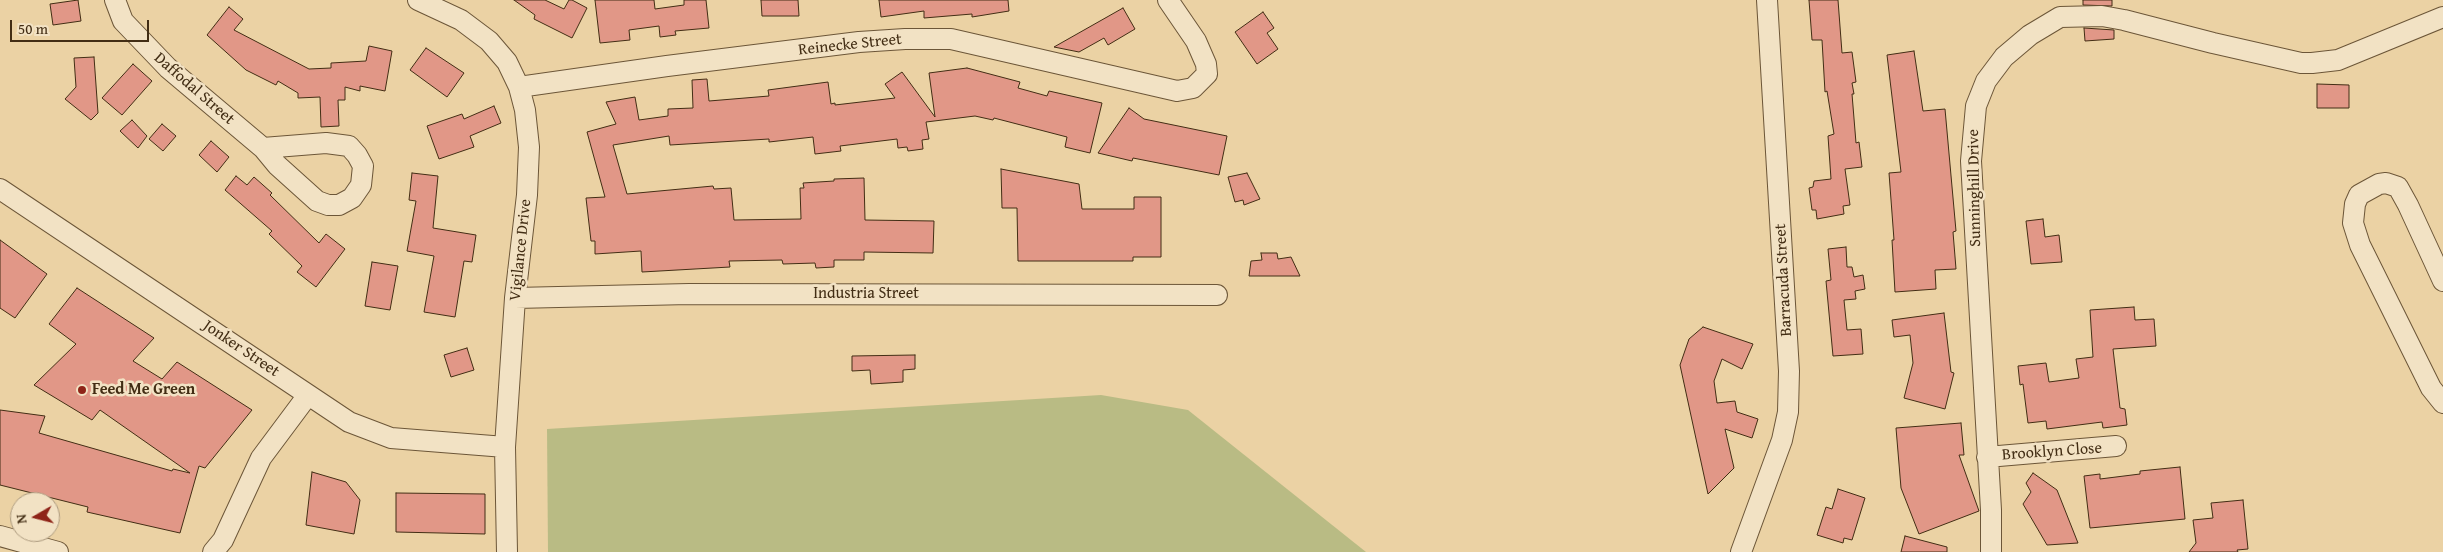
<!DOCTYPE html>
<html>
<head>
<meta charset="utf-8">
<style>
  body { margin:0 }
  #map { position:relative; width:2443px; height:552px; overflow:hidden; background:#ebd2a4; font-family:"Gentium Book Plus",serif }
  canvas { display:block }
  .north { position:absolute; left:10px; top:492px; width:50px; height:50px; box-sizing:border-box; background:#f2e2c4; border:1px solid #ac9a7e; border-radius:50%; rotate:262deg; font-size:14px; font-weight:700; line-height:20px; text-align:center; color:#422d14 }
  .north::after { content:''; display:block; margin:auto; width:18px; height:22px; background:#8f2418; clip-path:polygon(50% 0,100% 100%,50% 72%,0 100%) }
  .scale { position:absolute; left:10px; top:20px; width:139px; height:22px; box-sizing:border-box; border:2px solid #422d14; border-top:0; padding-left:6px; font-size:15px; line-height:18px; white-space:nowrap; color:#422d14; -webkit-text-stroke:4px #f2e2c4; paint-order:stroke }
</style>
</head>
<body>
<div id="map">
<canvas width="2443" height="552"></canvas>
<div class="north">N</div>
<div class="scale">50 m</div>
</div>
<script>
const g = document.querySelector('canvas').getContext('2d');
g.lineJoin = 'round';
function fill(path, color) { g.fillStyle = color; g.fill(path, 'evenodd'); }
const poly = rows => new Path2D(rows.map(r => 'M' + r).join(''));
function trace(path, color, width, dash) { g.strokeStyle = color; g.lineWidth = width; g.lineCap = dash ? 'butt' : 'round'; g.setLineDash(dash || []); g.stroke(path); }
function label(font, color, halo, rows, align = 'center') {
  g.font = font + ' "Gentium Book Plus",serif'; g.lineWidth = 5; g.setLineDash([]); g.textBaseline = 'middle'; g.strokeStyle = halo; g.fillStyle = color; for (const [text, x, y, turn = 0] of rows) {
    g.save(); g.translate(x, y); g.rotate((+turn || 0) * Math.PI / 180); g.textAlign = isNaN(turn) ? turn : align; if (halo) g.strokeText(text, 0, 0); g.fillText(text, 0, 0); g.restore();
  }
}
fill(poly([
  [1101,395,1188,410,1366,552,548,552,547,429]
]), '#b9bb84');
const building = poly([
  [78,0,81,21,53,25,50,4,78,0],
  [514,0,545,0,564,9,569,0,572,0,587,8,572,38,534,19,535,15,514,0],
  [595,0,654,0,655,9,684,5,684,0,706,0,709,28,675,31,676,35,660,37,659,26,629,30,630,40,600,43,595,0],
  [761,0,798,0,799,16,762,16,761,0],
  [879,0,1008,0,1009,11,972,17,972,14,924,18,924,11,881,17,879,0],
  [1809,0,1838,0,1842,53,1852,52,1856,82,1852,83,1854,94,1852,94,1856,143,1859,142,1862,167,1845,169,1850,205,1843,206,1844,214,1817,219,1816,210,1812,210,1809,188,1813,187,1814,181,1831,179,1828,136,1834,134,1827,91,1825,92,1822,40,1812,40,1809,0],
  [2083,0,2112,0,2112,6,2083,5,2083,0],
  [229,7,243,19,234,30,309,69,331,68,331,63,366,61,369,46,392,51,385,91,360,86,360,91,345,87,345,100,338,100,339,126,321,127,320,97,298,98,298,93,278,81,276,85,246,70,207,35,229,7],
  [1123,8,1135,29,1108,45,1104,38,1079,52,1054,47,1123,8],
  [1263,12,1274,28,1267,33,1278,49,1257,64,1235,32,1263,12],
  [2084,28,2114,30,2114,39,2085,41,2084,28],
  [426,48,464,73,447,97,410,70,426,48],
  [1914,51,1923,111,1945,109,1956,231,1953,232,1956,269,1935,270,1936,289,1895,292,1892,240,1894,240,1889,173,1901,172,1887,55,1914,51],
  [94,57,98,113,91,120,65,99,76,87,74,58,94,57],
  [133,64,152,81,122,115,102,98,133,64],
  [967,68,1020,82,1018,88,1047,96,1049,91,1102,103,1090,153,1065,147,1067,137,994,118,993,120,975,116,926,122,929,139,922,140,923,149,908,151,907,147,898,148,897,139,840,146,841,151,815,154,813,137,769,142,769,139,670,145,669,136,613,145,627,194,713,186,714,189,731,188,734,220,801,219,800,188,804,188,803,183,834,181,834,179,864,178,865,220,934,221,933,253,864,252,864,260,834,260,834,267,816,268,815,263,783,264,782,260,729,261,730,267,642,272,641,251,595,254,595,241,591,241,586,198,605,197,587,132,616,124,606,102,635,97,639,120,668,116,668,109,693,108,692,80,707,79,709,101,769,96,768,90,828,82,831,104,835,103,835,105,895,98,885,84,902,72,935,117,929,73,967,68],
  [2317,84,2349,85,2349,108,2317,108,2317,84],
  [494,106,501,123,470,136,474,147,439,159,427,126,462,114,464,119,494,106],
  [1129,108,1144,119,1227,136,1219,175,1133,158,1132,161,1098,153,1129,108],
  [132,120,147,136,138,148,120,131,132,120],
  [162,124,176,136,163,151,149,139,162,124],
  [211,141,229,157,217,172,199,155,211,141],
  [1001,169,1079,184,1082,209,1134,209,1134,197,1161,197,1161,257,1133,257,1133,261,1018,261,1017,208,1002,208,1001,169],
  [412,173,438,176,433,228,476,235,472,262,464,261,455,317,424,312,434,256,407,251,416,201,409,200,412,173],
  [1247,173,1260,199,1244,205,1243,200,1235,202,1228,177,1247,173],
  [236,176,247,185,254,177,272,193,270,195,319,243,326,234,345,249,316,287,297,272,302,266,269,234,272,231,225,190,236,176],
  [2043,219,2045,237,2059,235,2062,262,2031,264,2026,221,2043,219],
  [0,240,47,274,15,318,0,308,0,240],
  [1846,247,1847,267,1852,267,1854,277,1863,275,1865,289,1855,291,1856,299,1844,300,1847,330,1861,329,1863,354,1833,356,1826,281,1831,280,1828,249,1846,247],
  [1261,253,1277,253,1278,259,1291,257,1300,276,1249,276,1251,261,1262,260,1261,253],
  [372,262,398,266,390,310,365,306,372,262],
  [77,288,154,338,133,361,162,379,177,362,252,410,205,468,199,466,180,533,87,512,88,507,0,485,0,410,45,416,39,433,172,471,173,469,190,473,100,410,92,420,34,385,76,344,49,324,77,288],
  [2134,307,2135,320,2154,319,2156,346,2113,349,2120,408,2125,409,2127,425,2103,428,2102,422,2047,429,2046,421,2028,423,2023,384,2020,385,2018,366,2046,363,2049,382,2079,378,2076,359,2093,357,2090,310,2134,307],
  [1944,313,1951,372,1954,373,1945,409,1904,398,1913,363,1910,335,1894,337,1892,320,1944,313],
  [1703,327,1753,344,1742,369,1722,359,1714,381,1717,403,1735,401,1737,412,1758,419,1752,438,1725,429,1734,468,1708,494,1680,365,1689,339,1703,327],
  [467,348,474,370,451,377,444,355,467,348],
  [915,355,915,369,903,370,903,382,871,384,870,370,852,371,852,356,915,355],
  [1961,423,1964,455,1959,455,1979,511,1919,534,1901,488,1896,428,1961,423],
  [2180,467,2185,519,2090,528,2084,476,2100,474,2100,479,2140,474,2140,471,2180,467],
  [312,472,346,482,360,500,354,534,306,525,312,472],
  [2033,473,2057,490,2078,543,2047,545,2023,504,2031,492,2026,483,2033,473],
  [1838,489,1865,498,1852,540,1844,538,1843,543,1817,535,1826,507,1832,509,1838,489],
  [396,493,485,494,485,534,396,532,396,493],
  [2243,500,2248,549,2237,550,2238,552,2189,552,2196,543,2193,520,2213,518,2211,503,2243,500],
  [1905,536,1947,547,1947,552,1901,552,1905,536]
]);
fill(building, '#e19787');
trace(building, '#422d14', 1);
const street = poly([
  [115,0,123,21,168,68,263,148,277,165,317,201,328,205,339,205,352,198,361,185,363,166,357,155,349,146,326,143,263,148],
  [418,0,461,20,489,41,507,62,519,87,525,110,529,147,527,195,515,298,505,447,507,552],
  [519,87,667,66,859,42,905,39,951,39,1177,91,1193,88,1207,74,1206,64,1196,41,1168,0],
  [0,189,349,422,391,438,505,447],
  [2443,281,2408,205,2398,187,2386,183,2379,184,2359,195,2355,204,2353,223,2360,245,2431,388,2443,403],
  [515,298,689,294,1217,295],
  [1987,457,2116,446],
  [0,536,58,552],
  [213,552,223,540,261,458,308,395],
  [1741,552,1782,440,1788,412,1789,371,1767,0],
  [1991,552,1991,510,1971,161,1976,106,1986,81,2004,57,2030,35,2060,17,2102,16,2124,20,2213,43,2301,63,2312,63,2338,60,2443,17]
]);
trace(street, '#6c5638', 22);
trace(street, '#f2e2c4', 20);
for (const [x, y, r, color] of [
  [82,390,5,"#8f2418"]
]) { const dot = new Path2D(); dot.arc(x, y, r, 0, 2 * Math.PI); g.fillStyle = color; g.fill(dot); trace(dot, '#f2e2c4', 2); }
label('16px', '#422d14', '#f2e2c4', [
  ["Reinecke Street",850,45,-6],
  ["Daffodal Street",194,89,41],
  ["Sunninghill Drive",1975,188,-91],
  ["Vigilance Drive",521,250,-84],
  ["Barracuda Street",1784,280,-93],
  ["Industria Street",866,294],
  ["Jonker Street",241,349,34],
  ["Brooklyn Close",2052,452,-4]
]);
label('bold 16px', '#422d14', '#f2e2c4', [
  ["Feed Me Green",92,390]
], 'left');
</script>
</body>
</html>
